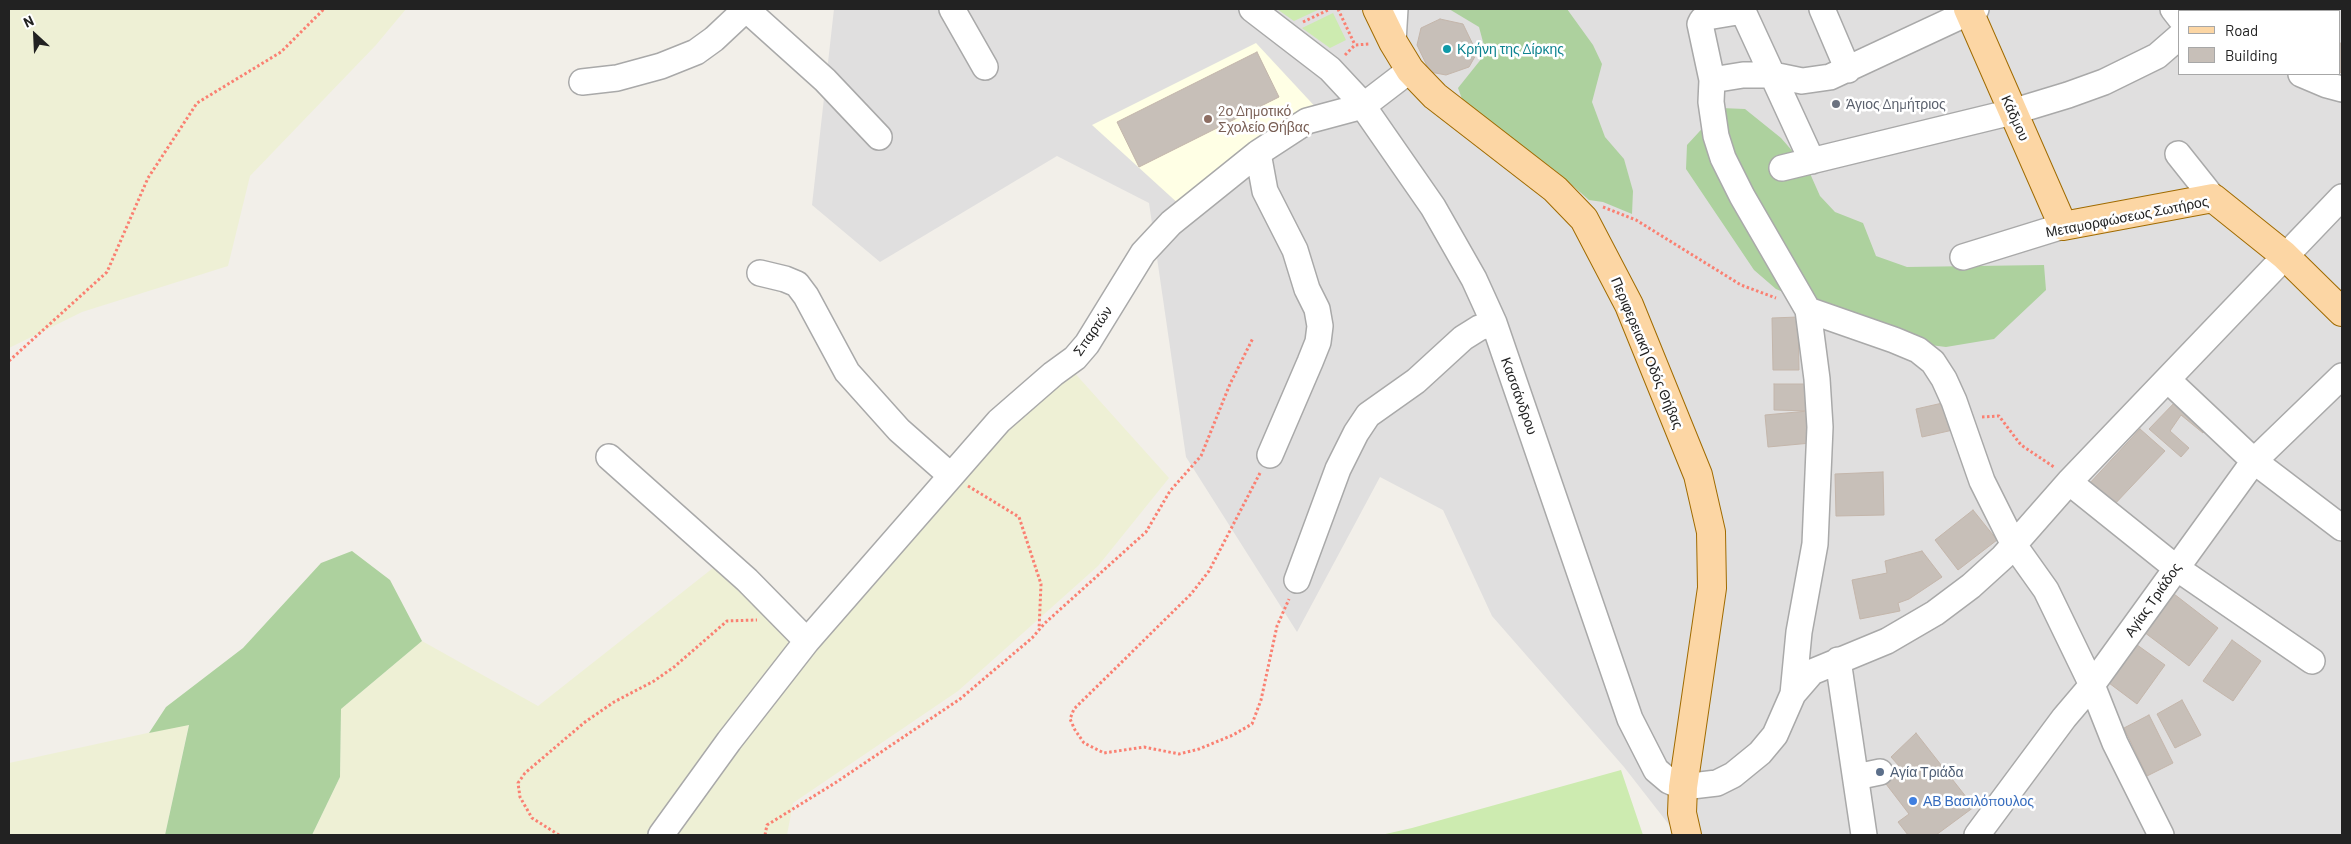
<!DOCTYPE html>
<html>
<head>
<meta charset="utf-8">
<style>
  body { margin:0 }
  #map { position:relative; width:2351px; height:844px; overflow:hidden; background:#f2efe9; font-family:Barlow,sans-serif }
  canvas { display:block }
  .frame { position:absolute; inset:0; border:10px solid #222; pointer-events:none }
  .legend { position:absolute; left:2178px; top:10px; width:162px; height:65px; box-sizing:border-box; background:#fff; border:1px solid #a7a7a7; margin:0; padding:6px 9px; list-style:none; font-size:15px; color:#222 }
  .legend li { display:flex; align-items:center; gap:10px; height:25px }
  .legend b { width:25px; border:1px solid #a7a7a7 }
  .north { position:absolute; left:10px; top:10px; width:50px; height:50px; -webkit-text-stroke:4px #fff; paint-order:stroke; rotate:335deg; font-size:14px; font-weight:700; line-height:20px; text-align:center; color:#222 }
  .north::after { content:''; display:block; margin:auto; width:18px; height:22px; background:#222; clip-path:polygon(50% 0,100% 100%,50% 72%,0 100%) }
</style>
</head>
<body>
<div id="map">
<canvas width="2351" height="844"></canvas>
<div class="frame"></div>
<ul class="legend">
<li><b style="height:6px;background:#fcd6a4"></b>Road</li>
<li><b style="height:14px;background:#c7bfb8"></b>Building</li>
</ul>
<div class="north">N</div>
</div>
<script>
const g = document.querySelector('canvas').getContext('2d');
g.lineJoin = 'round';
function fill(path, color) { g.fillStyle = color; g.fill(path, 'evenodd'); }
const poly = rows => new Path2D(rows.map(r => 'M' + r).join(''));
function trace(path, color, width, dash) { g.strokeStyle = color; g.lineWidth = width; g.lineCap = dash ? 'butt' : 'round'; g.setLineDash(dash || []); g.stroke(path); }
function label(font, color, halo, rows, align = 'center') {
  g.font = font + ' Barlow,sans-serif'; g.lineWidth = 5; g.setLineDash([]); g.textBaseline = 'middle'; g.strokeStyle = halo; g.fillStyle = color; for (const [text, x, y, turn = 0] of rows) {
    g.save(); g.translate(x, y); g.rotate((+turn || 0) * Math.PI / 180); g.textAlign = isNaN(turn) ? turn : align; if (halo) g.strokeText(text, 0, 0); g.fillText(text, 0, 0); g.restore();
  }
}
fill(poly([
  [834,9,2342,9,2342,835,1677,835,1624,767,1492,616,1443,510,1380,477,1297,632,1186,457,1149,203,1057,156,880,262,812,205],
  [2180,11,2340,11,2340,74,2180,74]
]), '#e0dfdf');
fill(poly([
  [1256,43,1321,113,1181,206,1092,125]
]), '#ffffe5');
fill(poly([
  [9,9,406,9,376,45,250,176,228,266,82,312,9,348],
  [1072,370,1169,478,1098,566,958,691,793,803,787,835,312,835,340,777,341,709,422,641,538,706,713,568,812,649,1010,422],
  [189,724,165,835,9,835,9,763]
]), '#eef0d5');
fill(poly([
  [1277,9,1320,9,1294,21],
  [1333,13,1346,40,1330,48,1302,28],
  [1621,770,1643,835,1381,835,1412,828]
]), '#cdebb0');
fill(poly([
  [1449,9,1567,9,1593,45,1602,64,1592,102,1605,137,1624,159,1633,191,1632,214,1603,202,1589,200,1556,171,1476,112,1462,99,1458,88,1486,53,1479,27],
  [1721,108,1745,109,1781,138,1808,169,1820,196,1835,212,1863,223,1876,256,1907,267,2044,265,2046,290,1994,339,1946,347,1922,344,1815,306,1776,289,1754,270,1686,169,1687,145],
  [352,551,390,580,422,641,341,709,340,777,312,835,165,835,189,725,149,733,166,707,243,648,321,563]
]), '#add19e');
const building = poly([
  [2193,9,2248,9,2247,11,2198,11,2193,9],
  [1440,19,1463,24,1477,53,1469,67,1446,75,1430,72,1417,45,1421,28,1440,19],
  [2340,43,2342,44,2342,74,2340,72,2340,43],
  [1257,52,1279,97,1139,167,1117,122,1257,52],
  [1798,317,1799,370,1773,370,1772,318,1798,317],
  [1774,384,1811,384,1811,411,1774,410,1774,384],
  [2178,399,2208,426,2203,433,2181,415,2170,431,2189,448,2181,457,2149,429,2178,399],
  [1947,402,1953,430,1922,437,1916,409,1947,402],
  [1808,411,1811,443,1768,447,1765,415,1808,411],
  [2140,429,2165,451,2112,507,2088,485,2140,429],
  [1883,472,1884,515,1836,516,1835,474,1883,472],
  [1973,510,1997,540,1958,570,1935,540,1973,510],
  [1922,551,1942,577,1909,599,1898,603,1900,611,1860,619,1852,580,1887,573,1885,561,1922,551],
  [2174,594,2218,628,2189,666,2144,632,2174,594],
  [2232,640,2261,661,2233,701,2203,681,2232,640],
  [2133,642,2165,665,2137,704,2105,680,2133,642],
  [2182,700,2201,735,2175,748,2157,714,2182,700],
  [2149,715,2173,763,2147,776,2124,728,2149,715],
  [1916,733,1974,807,1936,835,1908,835,1898,822,1909,814,1883,780,1900,767,1891,757,1916,733]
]);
fill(building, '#c7bfb8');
trace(building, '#c4b6ab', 1);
const minor = poly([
  [952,9,985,67],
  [1252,9,1330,69,1358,99,1433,207,1474,279,1494,323,1630,719,1656,770,1669,781,1683,787,1717,783,1733,775,1760,753,1775,735,1793,694,1812,672,1887,641,1935,613,1971,586,2003,557,2069,482,2342,197],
  [1742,9,1812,161],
  [1822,9,1848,70],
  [2173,9,2180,18],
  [1743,11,1707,17,1702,20,1700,24,1712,80,1711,102,1716,136,1723,158,1742,196,1808,310,1817,379,1820,427,1815,544,1799,632,1793,694],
  [1393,42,1395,9],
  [2301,74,2327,85,2342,89],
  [1712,80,1743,75,1773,75,1802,81,1830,77,1976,9],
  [582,82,617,78,661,66,696,52,714,39,746,9,825,80,879,137],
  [1258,153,1265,191,1295,250,1307,289,1317,309,1320,326,1318,342,1310,362,1270,455],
  [2178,154,2213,198],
  [1782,168,2012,112,2068,95,2104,82,2157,56,2180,36],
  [1963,257,2063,226],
  [760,273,785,279,797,284,806,296,847,372,899,430,950,475],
  [1808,310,1894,340,1918,350,1933,362,1944,379,1954,401,1982,481,2014,545,2046,590,2092,685,2115,743,2161,835],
  [2168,380,2254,461,2342,528],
  [609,457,747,580,807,641,729,741,661,835],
  [2069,482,2175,567,2312,661],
  [1297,580,1338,469,1356,433,1368,415,1416,381,1463,338,1479,328,1494,323],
  [807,641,999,421,1053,374,1075,358,1087,344,1143,253,1171,223,1258,153,1307,121,1363,106,1410,70],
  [1838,660,1864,835],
  [1856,777,1880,772],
  [1977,835,2064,718,2092,685,2254,461,2342,376]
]);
const major = poly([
  [1377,9,1393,42,1410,70,1435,96,1555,189,1584,219,1629,305,1698,475,1711,532,1712,588,1683,787,1682,813,1687,835],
  [1968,9,2063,226,2213,198,2284,255,2342,312]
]);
trace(minor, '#a9a9a9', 28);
trace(major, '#a06b00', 30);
trace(poly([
  [1338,9,1355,45],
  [1303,22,1330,9],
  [1345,55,1355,45,1370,44],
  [1603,207,1636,220,1741,285,1776,298],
  [9,361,107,272,148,178,197,103,281,52,324,9],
  [1982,417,1999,416,2021,445,2054,467],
  [1260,473,1209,571,1191,594,1074,709,1070,719,1075,730,1084,743,1104,753,1144,747,1179,754,1199,749,1233,735,1252,724,1261,700,1277,626,1289,599],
  [968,486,1019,517,1041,584,1039,630],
  [559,835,532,818,520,797,518,783,525,773,585,722,614,702,654,681,674,667,727,621,757,620],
  [765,835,767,825,835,783,960,699,1032,638,1045,623,1146,532,1170,491,1201,456,1230,384,1253,338]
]), '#fa8072', 3, [2.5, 2.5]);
trace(minor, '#fff', 25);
trace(major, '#fcd6a4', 28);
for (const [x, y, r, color] of [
  [1447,49,5,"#0f9aa8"],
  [1836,104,5,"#6b7280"],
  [1208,119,5,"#8d6e63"],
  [1880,772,5,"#5c6f8a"],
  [1913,801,5,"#3f7fe0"]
]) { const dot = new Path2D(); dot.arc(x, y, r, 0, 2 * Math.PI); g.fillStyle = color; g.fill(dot); trace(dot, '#fff', 2); }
label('14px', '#0d838f', '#fff', [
  ["Κρήνη της Δίρκης",1457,49]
], 'left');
label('14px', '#5b616d', '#fff', [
  ["Άγιος Δημήτριος",1846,104]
], 'left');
label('14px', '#785e54', '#fff', [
  ["2ο Δημοτικό",1218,111],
  ["Σχολείο Θήβας",1218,127]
], 'left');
label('14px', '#222', '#fff', [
  ["Κάδμου",2015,118,66],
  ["Μεταμορφώσεως Σωτήρος",2127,217,-11],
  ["Σπαρτών",1093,331,-55],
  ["Περιφερειακή Οδός Θήβας",1647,353,67],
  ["Κασσάνδρου",1519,396,70],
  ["Αγίας Τριάδος",2153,600,-55]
]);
label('14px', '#4e5e75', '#fff', [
  ["Αγία Τριάδα",1890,772]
], 'left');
label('14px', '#366cbe', '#fff', [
  ["ΑΒ Βασιλόπουλος",1923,801]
], 'left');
</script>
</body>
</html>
